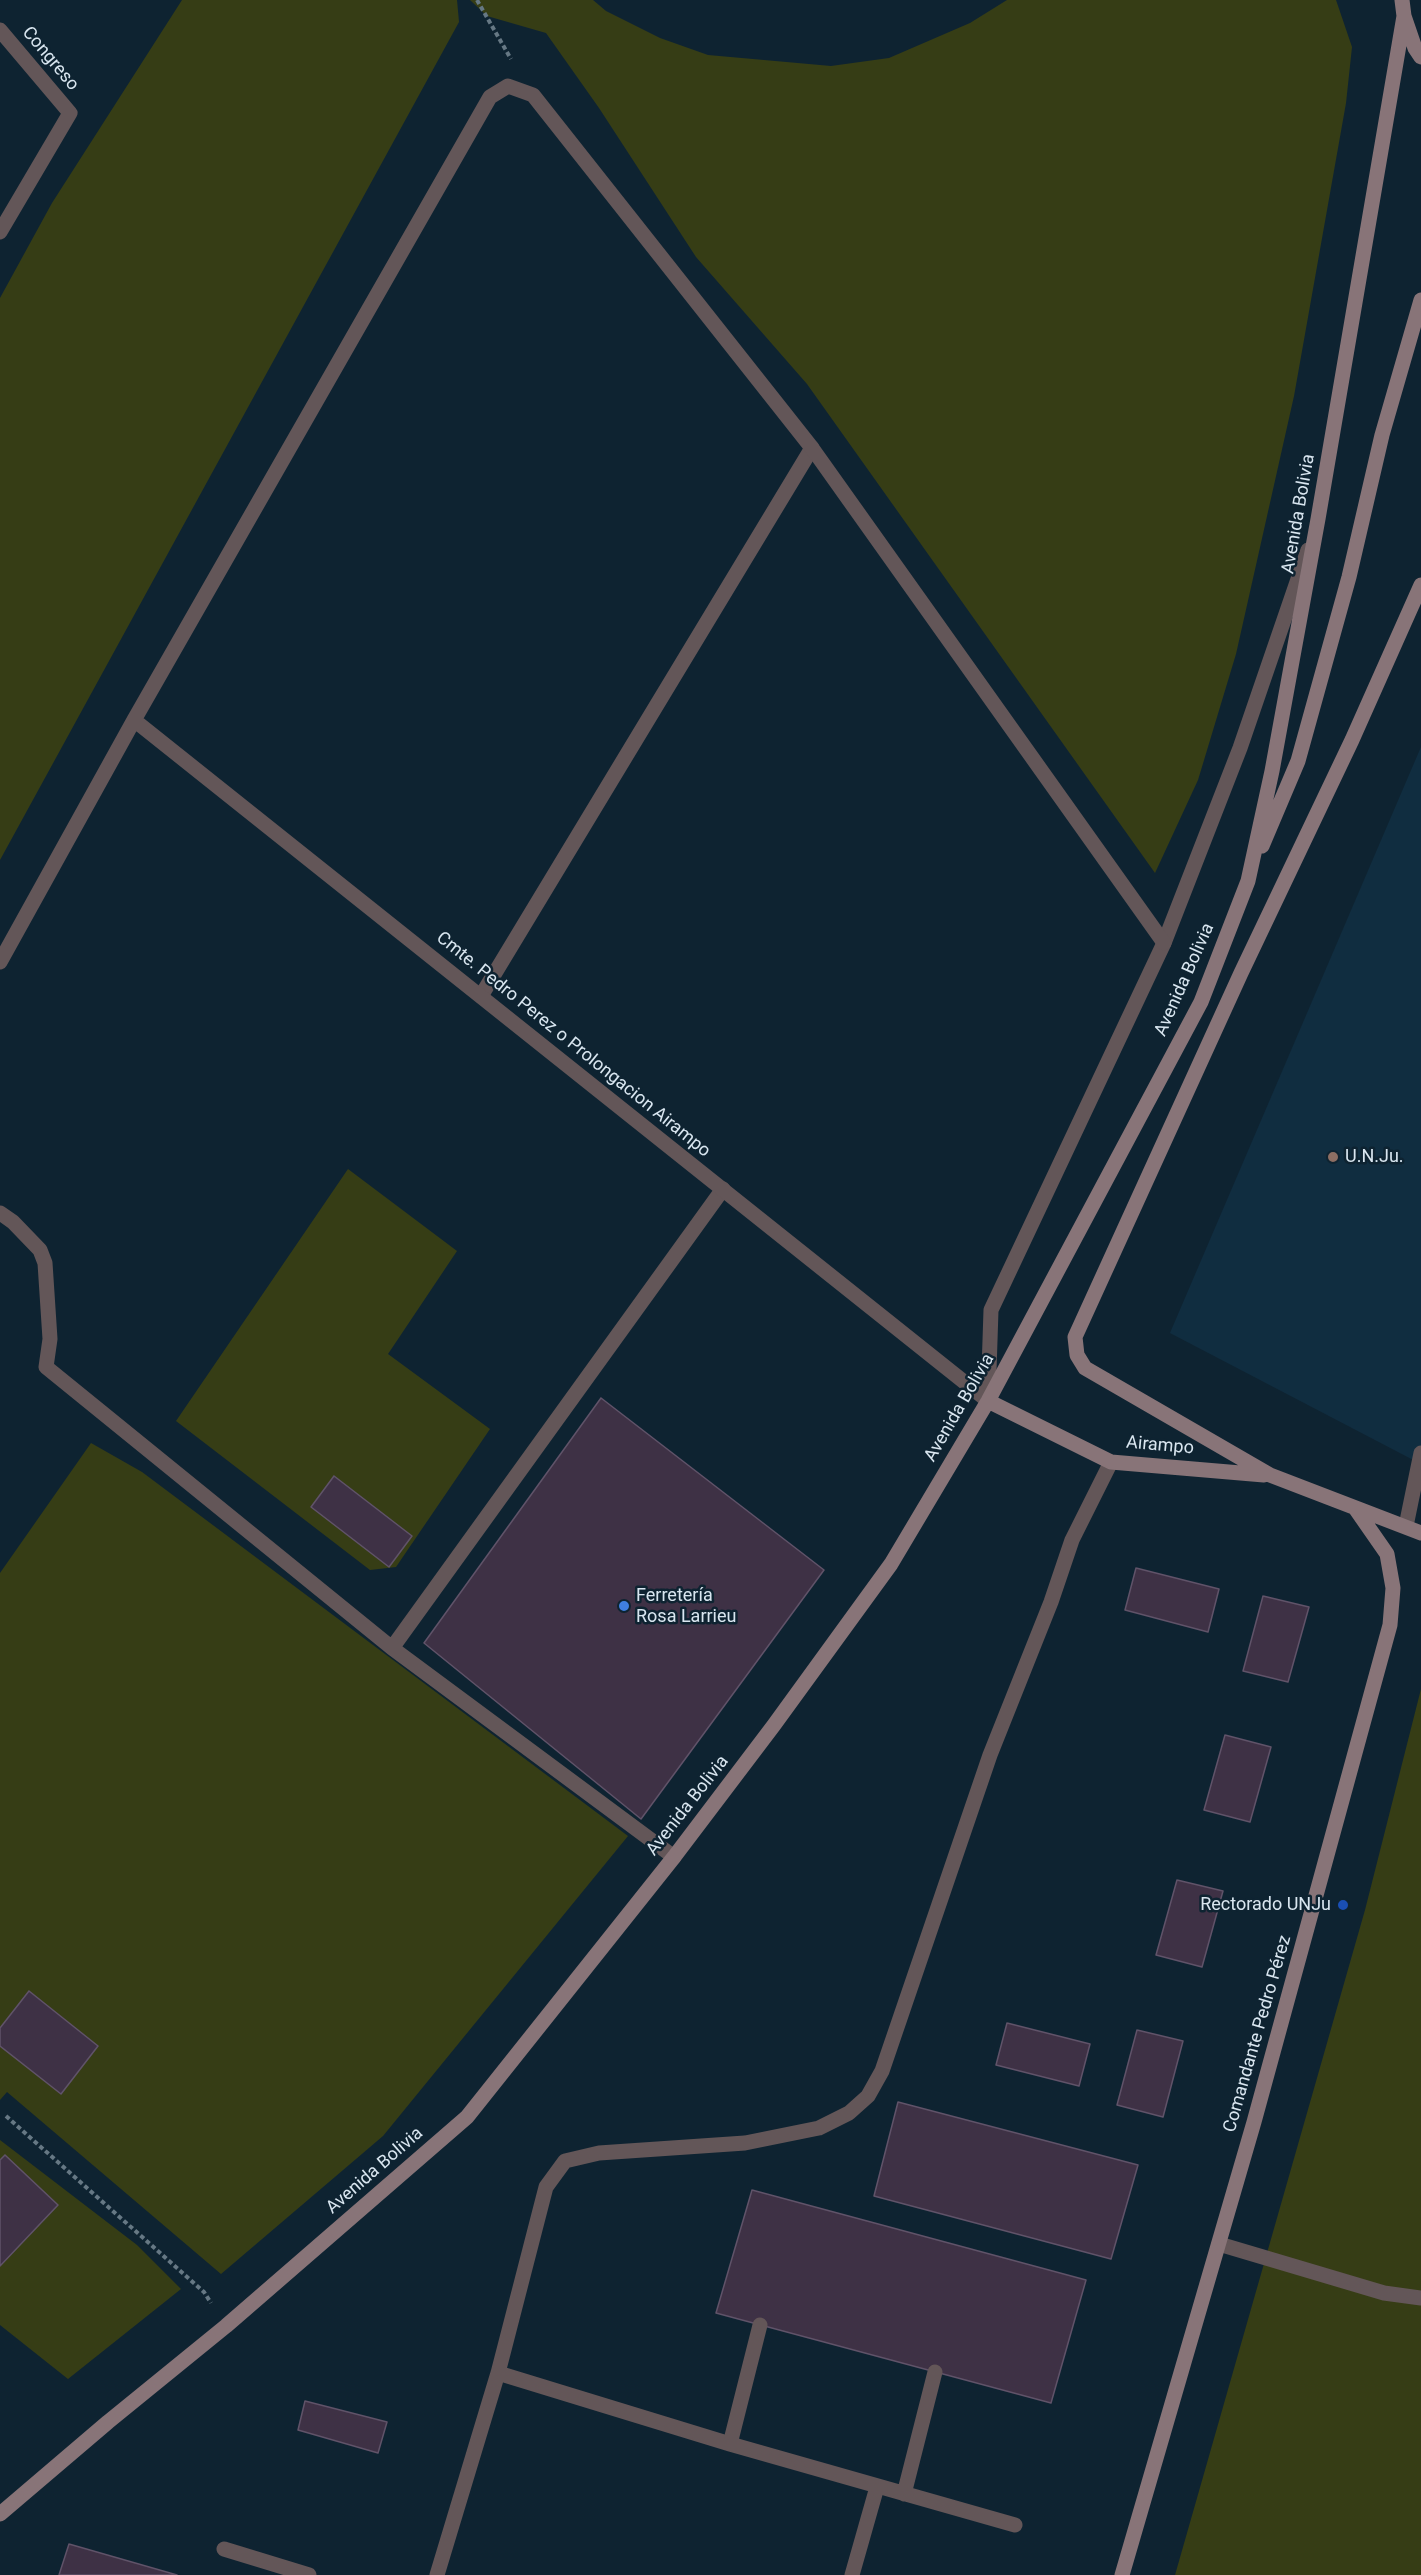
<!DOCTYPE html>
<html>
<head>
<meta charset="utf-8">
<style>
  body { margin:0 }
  canvas { display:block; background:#0e2331 }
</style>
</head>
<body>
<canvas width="1421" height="2575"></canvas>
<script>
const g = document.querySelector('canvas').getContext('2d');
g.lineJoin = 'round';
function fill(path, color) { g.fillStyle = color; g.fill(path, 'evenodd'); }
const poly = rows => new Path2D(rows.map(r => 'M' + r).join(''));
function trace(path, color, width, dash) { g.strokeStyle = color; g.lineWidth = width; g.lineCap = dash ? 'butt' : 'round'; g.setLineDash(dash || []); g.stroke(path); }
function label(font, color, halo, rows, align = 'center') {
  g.font = font + ' Roboto,sans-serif'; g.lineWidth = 5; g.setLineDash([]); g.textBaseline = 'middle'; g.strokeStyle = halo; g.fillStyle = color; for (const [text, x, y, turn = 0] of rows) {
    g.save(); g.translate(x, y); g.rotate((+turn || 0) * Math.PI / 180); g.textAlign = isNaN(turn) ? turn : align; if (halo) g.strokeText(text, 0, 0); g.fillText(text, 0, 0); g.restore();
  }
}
fill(poly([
  [1421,747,1421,1464,1170,1333]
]), '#102d40');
fill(poly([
  [182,0,457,0,459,22,0,860,0,298,52,203],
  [470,0,593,0,606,11,660,38,708,55,831,66,889,58,970,23,1007,0,1336,0,1352,47,1346,103,1294,396,1236,654,1198,780,1155,873,807,384,696,257,599,108,546,33,487,16],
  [348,1169,457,1251,388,1354,490,1429,396,1567,370,1570,176,1421],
  [91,1443,142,1472,628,1836,383,2136,221,2274,7,2092,0,2100,0,1573],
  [1421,1689,1421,2575,1175,2575,1365,1910],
  [0,2140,137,2245,181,2289,68,2379,0,2325]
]), '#363d15');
const building = poly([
  [601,1398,824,1570,641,1819,424,1643,601,1398],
  [334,1476,412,1536,389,1567,311,1507,334,1476],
  [1136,1568,1219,1589,1208,1632,1125,1610,1136,1568],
  [1263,1596,1309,1607,1288,1682,1243,1671,1263,1596],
  [1225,1735,1271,1747,1250,1822,1204,1810,1225,1735],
  [1177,1880,1223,1891,1202,1967,1156,1955,1177,1880],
  [29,1991,98,2046,61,2094,0,2046,0,2028,29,1991],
  [1007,2023,1090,2044,1079,2086,996,2065,1007,2023],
  [1137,2030,1183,2041,1163,2117,1117,2105,1137,2030],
  [898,2102,1138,2165,1111,2259,874,2196,898,2102],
  [5,2155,58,2205,0,2266,0,2160,5,2155],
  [752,2190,1086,2280,1051,2403,716,2313,752,2190],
  [305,2401,387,2422,378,2453,298,2430,305,2401],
  [69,2544,177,2575,59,2575,69,2544]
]);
fill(building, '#3e3145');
trace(building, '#605369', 1.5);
trace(poly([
  [477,0,511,59],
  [6,2116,204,2292,211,2303]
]), '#667884', 4, [4.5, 3]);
trace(poly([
  [481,996,812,448],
  [0,1213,13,1222,40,1250,45,1263,50,1339,46,1367,392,1648,674,1857],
  [988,1401,991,1310,1164,943,1240,748,1308,550],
  [1406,1526,1421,1453],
  [392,1648,723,1189],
  [1219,2244,1384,2293,1421,2298]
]), '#635658', 15);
trace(poly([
  [0,30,70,113,0,232],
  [134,720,988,1401],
  [0,962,134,720,490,97,508,86,533,95,812,448,1164,943],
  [498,2373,730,2444,1015,2525],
  [730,2444,760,2325],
  [904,2494,935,2372],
  [224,2549,309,2575],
  [437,2575,498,2373,546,2187,565,2161,599,2153,745,2143,819,2128,849,2113,868,2096,882,2071,990,1755,1051,1602,1072,1540,1111,1462],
  [852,2575,877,2487]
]), '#635658', 15);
trace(poly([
  [1402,0,1404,16,1415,48,1421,57],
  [1421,585,1352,740,1241,973,1075,1337,1077,1355,1085,1368,1270,1475,1421,1533],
  [1262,846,1298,761,1349,577,1382,435,1421,300],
  [988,1401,1111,1462,1264,1475],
  [0,2514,108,2422,226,2326,467,2117,674,1857,774,1725,891,1564,988,1401,1201,1002,1248,881,1272,771,1318,519,1404,16],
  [1122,2575,1254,2122,1390,1625,1393,1588,1387,1554,1355,1508]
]), '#887478', 15);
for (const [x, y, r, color] of [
  [1333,1157,6,"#8d6e63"],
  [624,1606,6,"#3f7fe0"],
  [1343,1905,6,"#1a4fb4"]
]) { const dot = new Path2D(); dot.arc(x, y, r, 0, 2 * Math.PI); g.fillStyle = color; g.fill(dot); trace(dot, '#0e2331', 2); }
label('18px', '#d9e6f0', '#0e2331', [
  ["Congreso",50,59,50],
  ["Avenida Bolivia",1299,514,-80],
  ["Avenida Bolivia",1185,980,-66],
  ["Cmte. Pedro Perez o Prolongacion Airampo",573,1045,39],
  ["Avenida Bolivia",960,1408,-60],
  ["Airampo",1160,1446,5],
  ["Avenida Bolivia",688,1806,-52],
  ["Comandante Pedro Pérez",1258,2034,-74],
  ["Avenida Bolivia",375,2171,-41]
]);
label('18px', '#d9e6f0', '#0e2331', [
  ["U.N.Ju.",1345,1157],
  ["Ferretería",636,1596],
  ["Rosa Larrieu",636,1617],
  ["Rectorado UNJu",1331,1905,"right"]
], 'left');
</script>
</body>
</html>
